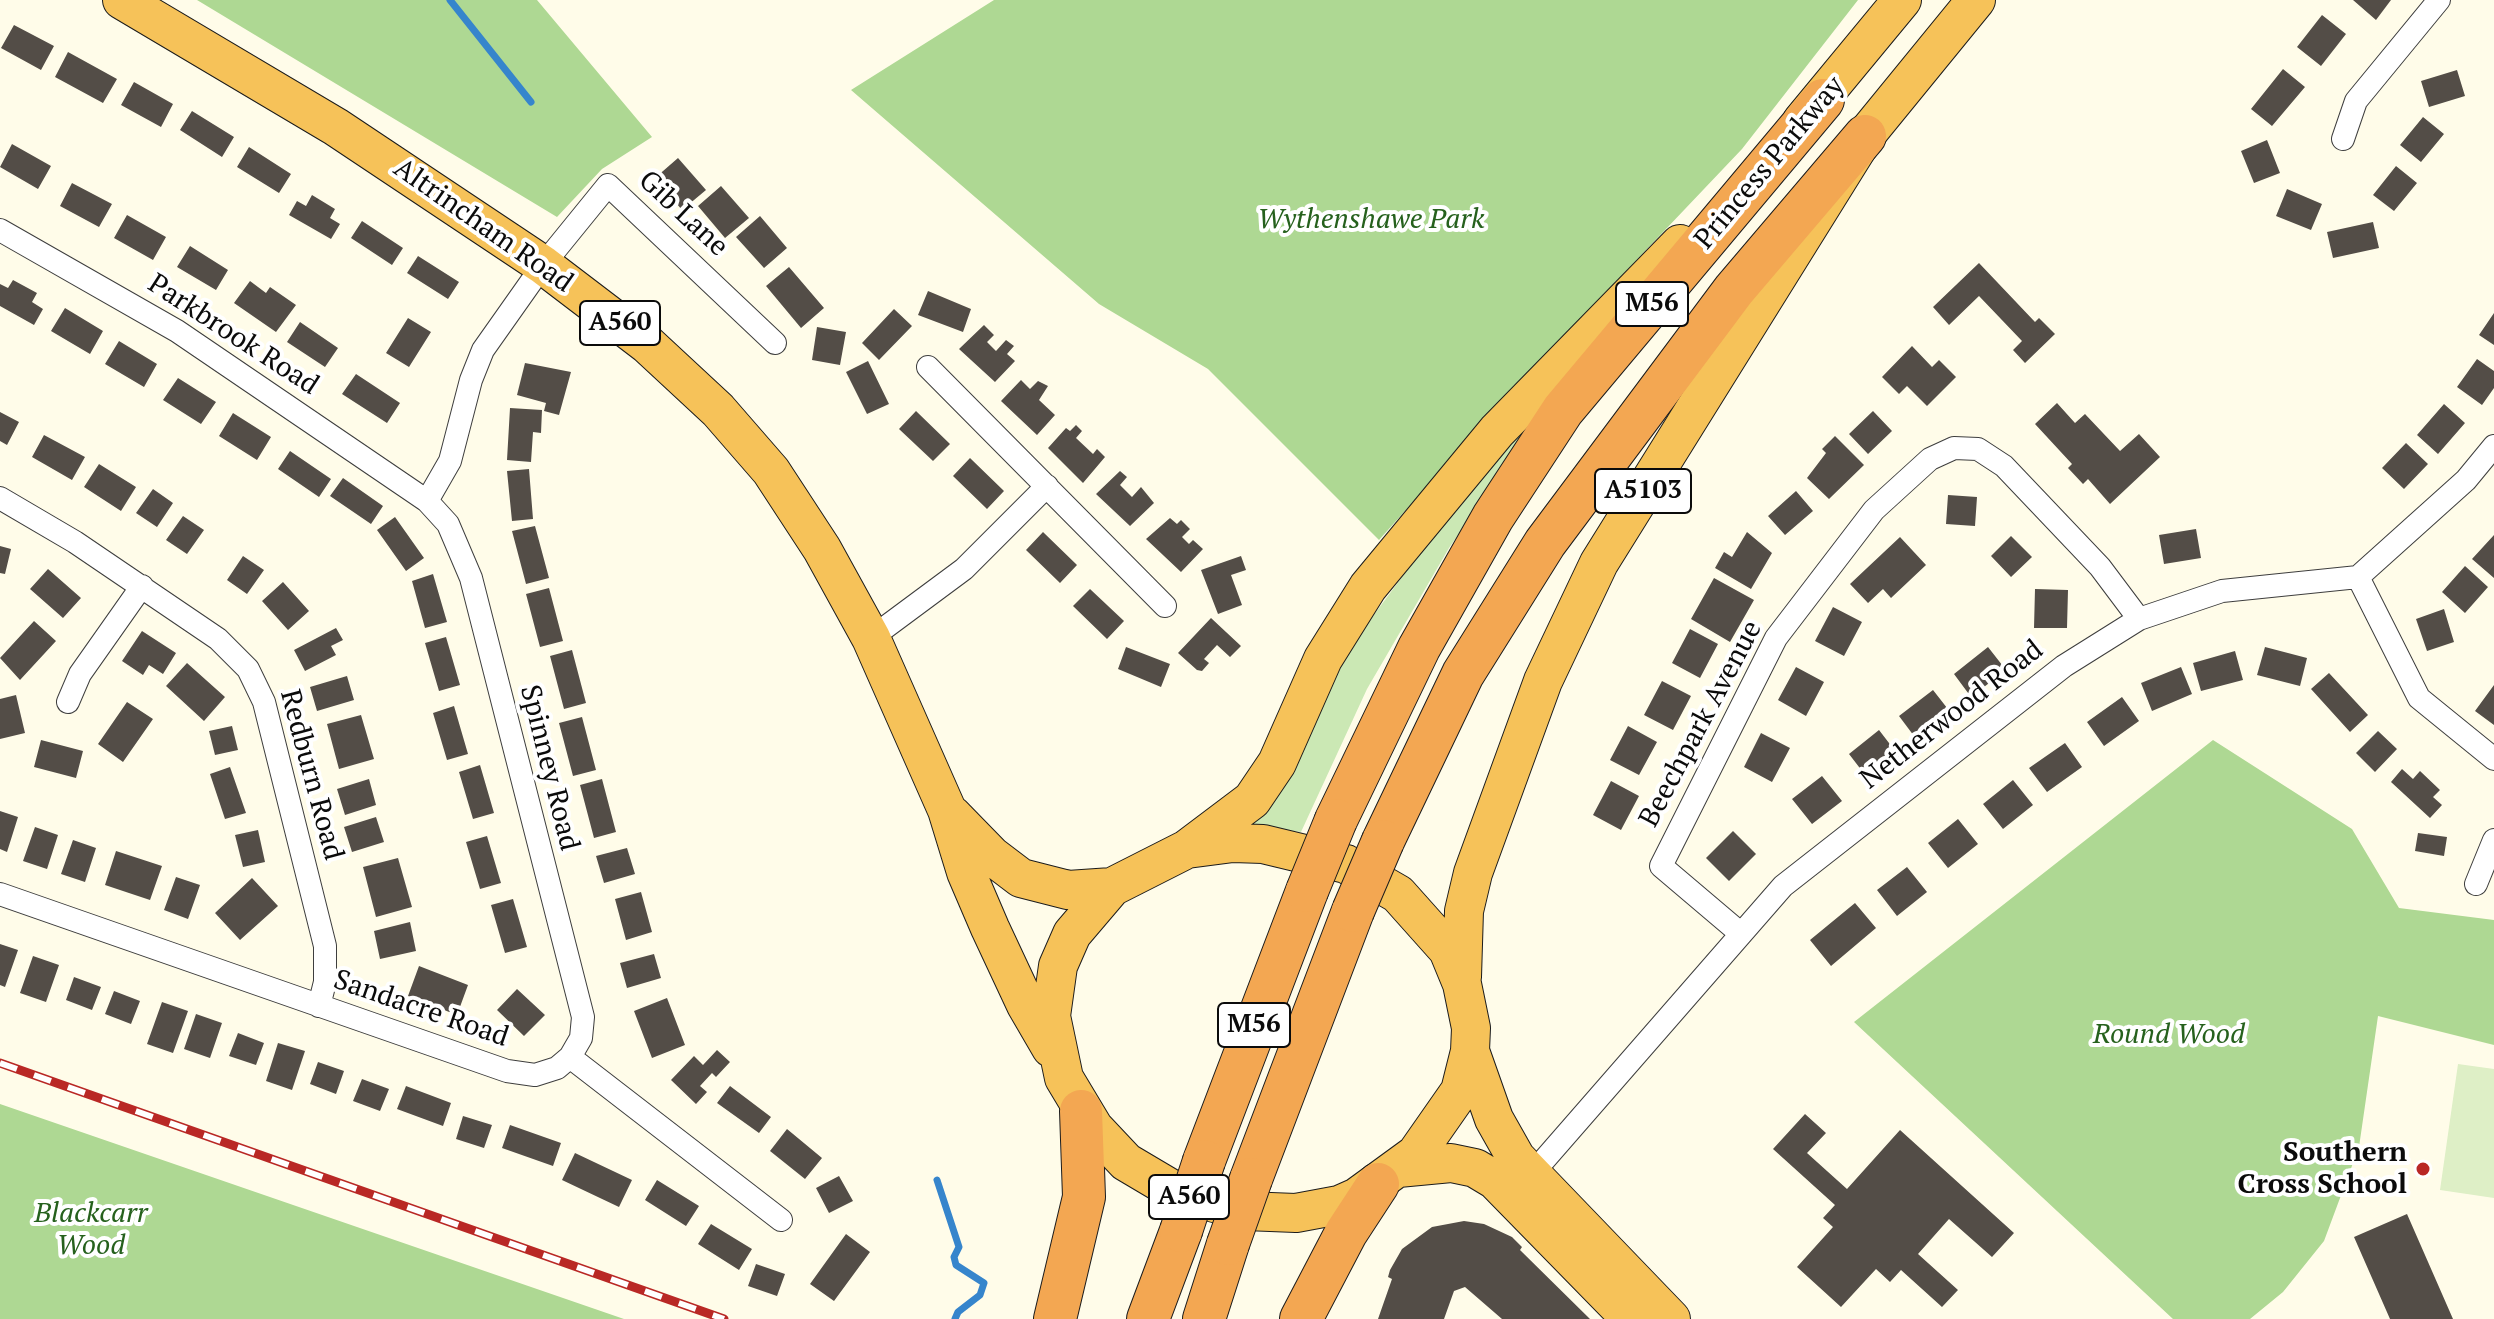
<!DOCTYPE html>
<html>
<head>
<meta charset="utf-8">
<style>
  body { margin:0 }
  canvas { display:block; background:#fffce9 }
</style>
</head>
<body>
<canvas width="2494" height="1319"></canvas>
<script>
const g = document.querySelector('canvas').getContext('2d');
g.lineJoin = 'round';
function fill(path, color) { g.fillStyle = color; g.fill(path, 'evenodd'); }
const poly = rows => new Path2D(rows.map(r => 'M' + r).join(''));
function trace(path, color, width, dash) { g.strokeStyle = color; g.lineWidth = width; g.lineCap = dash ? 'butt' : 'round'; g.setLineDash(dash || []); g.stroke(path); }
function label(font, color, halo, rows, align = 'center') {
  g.font = font + ' "PT Serif",serif'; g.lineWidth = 8; g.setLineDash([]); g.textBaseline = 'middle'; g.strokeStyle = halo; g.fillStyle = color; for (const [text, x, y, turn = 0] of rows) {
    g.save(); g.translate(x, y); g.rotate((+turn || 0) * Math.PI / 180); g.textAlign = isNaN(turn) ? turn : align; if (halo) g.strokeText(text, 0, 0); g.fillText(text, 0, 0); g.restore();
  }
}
fill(poly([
  [1539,409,1543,411,1449,548,1367,689,1301,832,1247,826,1341,659,1431,538]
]), '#cbe8b4');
fill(poly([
  [197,0,537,0,652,137,602,169,557,217],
  [994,0,1858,0,1742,149,1513,390,1379,540,1208,369,1099,304,851,90],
  [2213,740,2352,829,2399,908,2494,920,2494,1045,2378,1016,2359,1147,2324,1241,2283,1292,2250,1319,2173,1319,1854,1022],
  [0,1104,624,1319,0,1319]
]), '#aed893');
fill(poly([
  [2458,1064,2494,1069,2494,1198,2440,1190]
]), '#deefc6');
trace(poly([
  [450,0,531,102],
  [937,1180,959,1247,954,1257,956,1265,984,1283,980,1295,958,1312,955,1319]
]), '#3685cc', 7);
fill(poly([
  [2353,0,2391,0,2376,20],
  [2322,15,2346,34,2321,66,2297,47],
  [14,25,54,46,41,70,1,48],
  [68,52,117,79,103,103,55,77],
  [2283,69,2305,87,2272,126,2251,109],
  [2457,70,2465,96,2429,107,2421,81],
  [134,82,173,104,161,127,121,105],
  [192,111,234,137,222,157,180,130],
  [2423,117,2444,134,2421,162,2400,145],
  [2267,140,2280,173,2254,183,2241,151],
  [12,144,51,166,38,189,0,167],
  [249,147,291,174,279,193,237,167],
  [678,158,706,190,682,210,655,178],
  [2396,166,2417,183,2394,211,2373,195],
  [72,183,112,204,99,227,60,206],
  [721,186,749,218,725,238,698,206],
  [2287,189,2322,204,2311,230,2276,216],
  [312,195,335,209,330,218,340,224,331,239,289,215,297,201,306,206],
  [127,215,166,237,153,260,114,238],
  [760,216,787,248,764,268,736,237],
  [362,221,403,248,392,265,351,238],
  [2373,222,2379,248,2333,258,2327,232],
  [190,246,228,270,216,290,177,267],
  [418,256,459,282,448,299,407,273],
  [1979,263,2035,322,2039,318,2055,334,2025,363,2013,350,2022,341,1979,296,1949,325,1933,307],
  [789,267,824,308,801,328,766,286],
  [13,280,37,293,32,302,43,309,34,325,0,306,0,284,8,288],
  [250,281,266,293,270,287,296,305,276,332,234,303],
  [928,291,971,309,963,332,918,315],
  [65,308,103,331,90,354,51,331],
  [894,309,912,326,879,360,862,343],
  [2494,313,2494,345,2479,335],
  [408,318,431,332,409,367,386,353],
  [300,322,338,348,325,367,287,342],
  [984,325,994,335,987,342,996,351,1006,340,1014,346,1007,354,1015,361,995,382,959,349],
  [817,327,846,332,840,365,812,360],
  [119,341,157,364,144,387,105,364],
  [1912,346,1932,367,1939,360,1956,377,1927,406,1907,386,1899,394,1882,377],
  [2477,359,2494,371,2494,388,2482,405,2457,387],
  [868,361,889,404,867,414,846,372],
  [525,363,571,372,559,415,544,411,546,403,517,395],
  [356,374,400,403,387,423,342,394],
  [178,378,216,402,201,424,163,400],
  [1021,380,1030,389,1038,381,1048,386,1039,400,1055,415,1037,435,1001,401],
  [2057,403,2075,423,2085,414,2120,451,2139,434,2160,457,2110,504,2088,479,2083,484,2068,468,2072,464,2035,424],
  [2444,404,2465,423,2438,454,2417,435],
  [510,408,542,410,541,433,533,432,531,462,507,460],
  [916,411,950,444,933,461,899,429],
  [1873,411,1892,431,1868,454,1849,434],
  [0,412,19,422,7,445,0,441],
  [233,413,271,437,257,460,219,436],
  [1076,425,1082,431,1076,438,1093,454,1097,449,1105,457,1083,483,1048,448,1066,428,1070,431],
  [44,435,85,457,72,480,32,457],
  [1835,436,1864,465,1829,499,1807,478,1826,453,1822,449],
  [2406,443,2428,464,2404,489,2382,468],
  [290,451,331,479,319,497,278,469],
  [970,458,1004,491,987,509,953,476],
  [99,464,136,487,121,511,84,487],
  [529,469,533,519,512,521,507,471],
  [1120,471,1127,477,1120,485,1132,497,1141,487,1154,503,1130,526,1096,494],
  [343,478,383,506,371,524,330,496],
  [153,489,173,503,157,527,136,513],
  [1796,491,1813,511,1785,535,1768,516],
  [1948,495,1977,497,1975,526,1946,524],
  [183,516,204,530,187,554,166,540],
  [395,517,424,558,406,571,377,530],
  [1170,518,1177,524,1181,520,1190,529,1182,537,1189,544,1193,540,1203,549,1181,572,1146,539],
  [535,526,549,578,526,584,512,531],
  [2196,529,2201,558,2164,564,2159,535],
  [1043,532,1077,565,1060,583,1026,550],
  [1747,532,1772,553,1751,589,1715,568,1724,552,1732,557],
  [2494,535,2494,578,2472,559],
  [2011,536,2032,557,2011,577,1991,556],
  [1900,537,1926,565,1891,598,1883,589,1868,603,1850,584],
  [0,546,11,549,5,574,0,573],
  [243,556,264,570,247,594,227,580],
  [1241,556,1246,570,1231,575,1242,605,1218,614,1201,570],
  [2465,566,2488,587,2465,613,2442,592],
  [48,569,81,598,63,618,30,589],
  [433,574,447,622,425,628,412,581],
  [1714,578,1754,600,1730,642,1691,619],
  [283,582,309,611,288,630,262,601],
  [549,588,563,641,540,647,526,594],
  [1090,589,1124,621,1107,639,1073,606],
  [2035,589,2068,590,2067,628,2034,628],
  [1833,607,1862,622,1844,656,1815,641],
  [2444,609,2454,642,2427,651,2416,619],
  [1211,618,1241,646,1230,657,1217,645,1204,659,1209,663,1202,671,1197,670,1178,653],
  [34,621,56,641,20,680,0,658],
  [336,628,343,640,331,646,336,655,305,671,294,650],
  [1690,629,1718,644,1700,678,1672,663],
  [142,631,176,653,163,674,149,665,143,675,122,661],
  [446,637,460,685,439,691,425,643],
  [1126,647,1170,664,1161,687,1118,669],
  [1988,647,2006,670,1971,697,1954,674],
  [2265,647,2307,658,2300,686,2257,675],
  [572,650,586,703,564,709,550,656],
  [2235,651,2243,680,2201,691,2193,663],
  [187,663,225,697,204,721,166,686],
  [1796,667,1824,682,1806,716,1778,700],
  [2181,667,2192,694,2152,711,2141,683],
  [2329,673,2368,715,2350,732,2311,689],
  [347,676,354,700,317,711,310,687],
  [1662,681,1691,696,1673,730,1644,715],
  [2494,685,2494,725,2475,711],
  [1933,690,1951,713,1917,740,1899,716],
  [16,695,25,733,0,739,0,699],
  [2122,697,2139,721,2104,746,2087,722],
  [127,702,153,719,123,762,98,744],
  [454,706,468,754,447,760,433,713],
  [361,715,374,759,339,769,327,724],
  [582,717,596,770,573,776,559,723],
  [232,726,238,750,215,755,209,731],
  [1628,726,1657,742,1639,775,1610,760],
  [1879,730,1899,756,1869,780,1849,754],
  [2378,731,2397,749,2375,772,2356,753],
  [1761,733,1790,748,1772,782,1744,767],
  [41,740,83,751,76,778,34,767],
  [2065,743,2082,767,2047,792,2029,768],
  [480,765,494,813,473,819,459,772],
  [230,767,246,813,225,819,210,774],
  [2402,769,2413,779,2420,771,2440,790,2433,797,2442,805,2430,818,2391,782],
  [1822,776,1842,801,1812,824,1792,799],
  [369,779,376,805,345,815,337,789],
  [602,779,616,832,594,838,580,785],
  [2013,780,2033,805,2003,829,1983,804],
  [1611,781,1639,796,1621,830,1593,815],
  [0,811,18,817,7,852,0,849],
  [376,817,384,842,352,852,344,827],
  [1958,819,1978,844,1948,868,1928,843],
  [35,827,58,835,47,869,23,861],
  [258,830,265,862,243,867,235,835],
  [1733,831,1756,854,1729,881,1706,858],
  [2418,833,2447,837,2444,856,2415,851],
  [487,836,501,883,480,889,466,842],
  [73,840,96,848,85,882,61,874],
  [627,848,635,874,604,883,596,856],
  [116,851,162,866,150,900,105,885],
  [398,858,412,907,376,917,363,867],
  [1907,867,1927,892,1897,916,1877,890],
  [176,877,200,885,188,919,164,910],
  [252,878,278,906,240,940,215,913],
  [641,892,652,932,626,940,615,899],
  [513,899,527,947,505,953,491,905],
  [1855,903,1876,928,1831,966,1810,940],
  [410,922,416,951,380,959,374,931],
  [0,944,18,950,5,987,0,985],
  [654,954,661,978,627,988,620,963],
  [33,956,59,965,46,1002,20,993],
  [419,966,468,985,457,1015,408,996],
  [74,977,101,987,92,1010,66,1000],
  [517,989,545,1015,524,1036,497,1010],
  [114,991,140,1001,131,1024,105,1014],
  [667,998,685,1045,652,1058,634,1011],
  [162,1002,188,1011,173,1053,147,1044],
  [196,1014,222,1023,210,1058,184,1049],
  [238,1033,264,1043,256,1065,229,1056],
  [278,1043,305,1051,292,1090,266,1081],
  [717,1050,730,1062,716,1077,712,1073,700,1086,707,1092,696,1104,671,1080,694,1056,703,1065],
  [318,1062,344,1071,336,1094,310,1084],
  [362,1079,389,1089,380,1111,353,1101],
  [406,1086,451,1103,443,1126,397,1109],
  [730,1086,771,1117,759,1133,717,1103],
  [1805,1114,1826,1133,1807,1153,1847,1189,1900,1130,2014,1233,1992,1257,1949,1219,1918,1254,1958,1290,1942,1307,1901,1270,1890,1282,1876,1269,1841,1307,1797,1267,1833,1227,1823,1218,1835,1205,1773,1149],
  [463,1116,492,1125,484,1148,456,1139],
  [510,1125,561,1143,553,1166,502,1148],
  [787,1129,822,1158,805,1179,770,1151],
  [575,1153,632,1180,619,1207,562,1180],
  [839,1176,853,1201,829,1213,816,1188],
  [657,1180,699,1206,686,1226,645,1200],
  [2407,1214,2453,1319,2390,1319,2354,1237],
  [1464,1221,1484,1224,1512,1237,1522,1247,1520,1250,1590,1319,1502,1319,1465,1287,1454,1291,1444,1319,1378,1319,1392,1279,1388,1277,1390,1270,1402,1249,1432,1227],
  [711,1224,752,1249,739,1270,698,1244],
  [846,1234,870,1252,834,1301,810,1284],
  [756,1264,785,1274,777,1296,748,1286]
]), '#534d47');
const minor = poly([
  [2343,139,2356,101,2439,0],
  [0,230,177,331,427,501,448,524,471,578,583,1017,581,1038,570,1057,557,1068,535,1075,507,1071,0,894],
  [928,367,1165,606],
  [0,498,75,542,218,639,248,669,264,702,325,946,325,982,319,1006],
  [427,501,450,461,471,380,483,350,543,265,608,185,775,343],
  [2358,577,2419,698,2494,759],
  [871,638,964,569,1047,486],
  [68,702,80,674,142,586],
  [2476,884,2494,840],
  [1740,933,1661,866,1776,638,1874,510,1930,459,1954,448,1978,449,2004,466,2100,567,2139,619],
  [570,1057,781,1220],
  [1531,1175,1783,886,2064,666,2139,619,2222,591,2358,577,2466,480,2494,446]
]);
const trunk = poly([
  [122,0,336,127,543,265,648,345,718,410,771,471,822,549,871,638,947,810,966,872,990,928,1026,1005,1051,1048],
  [1802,121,1902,0],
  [952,815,992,856,1021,878,1068,890,1112,887],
  [1187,849,1233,843,1263,844,1346,864,1398,894,1448,950,1462,984,1471,1028,1470,1051,1460,1091,1416,1154,1357,1197,1339,1205,1296,1213,1245,1211,1180,1194,1126,1162,1094,1128,1064,1078,1051,1016,1058,966,1072,934,1112,887,1187,849,1252,800,1277,763,1323,659,1368,587,1497,431,1680,244],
  [1462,977,1464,911,1473,873,1543,681,1599,563,1865,136,1976,0],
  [1470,1051,1494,1119,1516,1158,1671,1319],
  [1398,1168,1451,1163,1475,1168,1495,1180,1631,1319]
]);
const motorway = poly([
  [1336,820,1419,648,1493,517,1563,410,1823,100],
  [1383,841,1463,674,1545,543,1734,290,1865,136],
  [1204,1161,1307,891],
  [1251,1179,1353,911],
  [1055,1319,1084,1197,1081,1111],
  [1148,1319,1181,1231],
  [1204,1319,1228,1244],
  [1301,1319,1346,1233,1378,1184]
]);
trace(minor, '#3e3e3e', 24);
trace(trunk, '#1c1c1c', 40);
trace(motorway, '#1c1c1c', 44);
trace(minor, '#fff', 22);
trace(trunk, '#f6c259', 38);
trace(motorway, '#f3a752', 42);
const rail = poly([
  [0,1063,724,1319]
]);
trace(rail, '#b92825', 9);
trace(rail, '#fff', 6, [18]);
const motorwayBridge = poly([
  [1307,891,1336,820],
  [1353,911,1383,841],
  [1181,1231,1204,1161],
  [1228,1244,1251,1179]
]);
trace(motorwayBridge, '#1c1c1c', 44, []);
trace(motorwayBridge, '#f3a752', 42);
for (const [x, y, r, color] of [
  [2423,1169,8,"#b92825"]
]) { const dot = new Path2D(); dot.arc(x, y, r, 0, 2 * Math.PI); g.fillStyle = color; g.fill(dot); trace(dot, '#fff', 3); }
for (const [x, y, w] of [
  [1652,304,72],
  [620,323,80],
  [1643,491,96],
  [1254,1025,72],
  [1189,1197,80]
]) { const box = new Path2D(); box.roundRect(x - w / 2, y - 22, w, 44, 6); g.fillStyle = '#fff'; g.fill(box); trace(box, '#0b0b0b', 2); }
label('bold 26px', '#0b0b0b', null, [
  ["M56",1652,304],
  ["A560",620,323],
  ["A5103",1643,491],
  ["M56",1254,1025],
  ["A560",1189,1197]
]);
label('28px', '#0b0b0b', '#fff', [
  ["Princess Parkway",1770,163,-50],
  ["Gib Lane",683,214,43],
  ["Altrincham Road",483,226,35],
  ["Parkbrook Road",233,335,33],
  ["Netherwood Road",1952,715,-38],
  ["Beechpark Avenue",1701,724,-62],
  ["Spinney Road",549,768,76],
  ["Redburn Road",311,775,75],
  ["Sandacre Road",421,1009,19]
]);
label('italic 28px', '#26611d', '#fff', [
  ["Wythenshawe Park",1371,220],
  ["Round Wood",2169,1035],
  ["Blackcarr",91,1214],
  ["Wood",91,1246]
]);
label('bold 28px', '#0b0b0b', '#fff', [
  ["Southern",2407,1153],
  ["Cross School",2407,1185]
], 'right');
</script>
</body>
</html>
